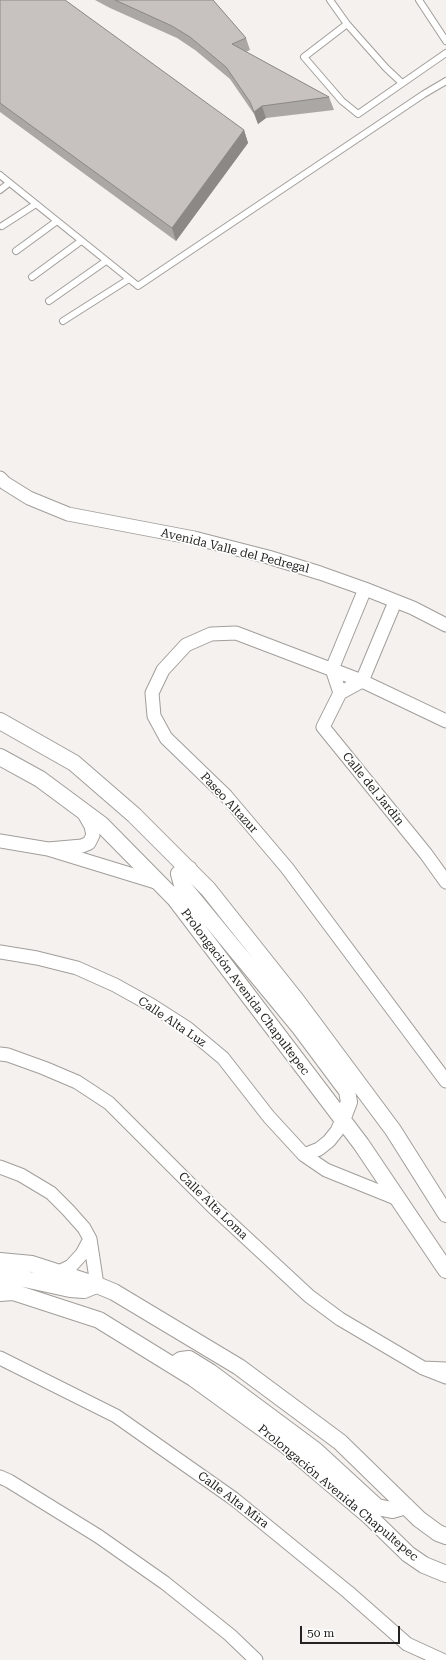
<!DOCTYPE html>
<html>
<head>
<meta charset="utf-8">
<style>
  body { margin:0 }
  #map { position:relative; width:446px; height:1660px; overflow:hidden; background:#f5f1ee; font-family:"Roboto Serif",serif }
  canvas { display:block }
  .scale { position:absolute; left:300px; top:1626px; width:100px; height:18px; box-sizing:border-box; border:2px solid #242321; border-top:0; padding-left:5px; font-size:12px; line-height:14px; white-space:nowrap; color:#242321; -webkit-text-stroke:3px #fff; paint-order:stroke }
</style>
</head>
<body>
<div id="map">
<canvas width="446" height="1660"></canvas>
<div class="scale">50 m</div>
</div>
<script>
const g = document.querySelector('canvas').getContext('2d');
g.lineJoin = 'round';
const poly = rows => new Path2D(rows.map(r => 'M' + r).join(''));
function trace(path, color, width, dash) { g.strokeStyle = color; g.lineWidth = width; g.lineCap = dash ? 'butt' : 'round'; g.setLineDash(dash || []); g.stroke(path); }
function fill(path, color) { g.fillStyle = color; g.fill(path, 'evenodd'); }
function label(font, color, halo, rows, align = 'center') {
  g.font = font + ' "Roboto Serif",serif'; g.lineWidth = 3.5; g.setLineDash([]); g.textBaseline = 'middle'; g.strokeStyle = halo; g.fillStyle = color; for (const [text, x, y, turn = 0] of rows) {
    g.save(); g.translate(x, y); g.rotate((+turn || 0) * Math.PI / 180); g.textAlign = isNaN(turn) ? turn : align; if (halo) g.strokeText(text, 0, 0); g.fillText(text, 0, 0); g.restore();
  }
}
const service = poly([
  [330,0,347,24,304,57,342,101,358,114,446,53],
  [419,0,446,41],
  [347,24,386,68,402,83],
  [0,175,138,286,424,94,446,81],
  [0,190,9,183],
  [2,226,36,204],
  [16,251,57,221],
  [32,277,81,241],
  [49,301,106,261],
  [63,321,129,279]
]);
const minor = poly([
  [0,478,5,483,29,498,68,514,194,538,268,557,320,573,365,589,413,608,446,625],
  [365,589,332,669,340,693,362,681,395,602],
  [340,693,323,727,426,854,446,882],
  [446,721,362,681,236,633,211,634,186,645,163,670,152,693,154,716,166,738,226,796,287,868,446,1081],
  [83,812,91,826,93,835,89,843,82,846,48,849,159,883],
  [0,841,48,849],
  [0,952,37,958,77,968,115,985,151,1005,187,1028,223,1058,269,1117,304,1155],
  [0,1054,8,1055,44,1068,77,1082,109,1103,213,1207,309,1296,340,1319,423,1368],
  [342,1120,337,1131,329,1141,319,1149,304,1155,326,1170,398,1199],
  [0,1167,21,1175,51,1193,68,1210,84,1228,90,1239],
  [59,1272,71,1266,82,1254,90,1239,97,1285],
  [0,1358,116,1416,234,1499,348,1592,407,1644,442,1660],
  [446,1369,423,1368,446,1377],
  [0,1477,9,1481,98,1536,165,1583,230,1635,256,1660]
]);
const tertiary = poly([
  [0,721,74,763,134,815,208,889,297,1001,393,1130,446,1214],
  [0,757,40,779,102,825,175,899,361,1144,446,1270],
  [189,869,183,871,179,874,182,885,300,1028,347,1091,349,1102,342,1120],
  [0,1261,32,1264,97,1285,114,1292,239,1367,340,1442,419,1519,438,1533,446,1536],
  [0,1277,20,1278,70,1289,84,1290,96,1285],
  [0,1293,13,1292,99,1320,193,1378,284,1444,370,1517,408,1554,424,1565,446,1574],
  [180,1370,178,1362,181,1360,189,1359,210,1372,315,1450,377,1507,392,1510,406,1506]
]);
trace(service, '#a19e9b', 8);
trace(minor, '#a19e9b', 15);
trace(tertiary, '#a19e9b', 18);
trace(service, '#fff', 6);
trace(minor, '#fff', 13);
trace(tertiary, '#fff', 16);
fill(poly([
  [0,0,244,130,248,143,176,241,0,112],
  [95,0,213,0,246,38,250,50,246,52,329,97,334,110,266,118,258,124,254,114,230,79,195,50,177,38,110,8]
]), '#aba7a5');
fill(poly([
  [262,106,266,118,258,124,254,112],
  [244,130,248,143,176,241,172,228]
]), '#8b8886');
const building = poly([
  [0,0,65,0,244,130,172,228,0,103,0,0],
  [115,0,213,0,246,38,232,44,329,97,262,106,254,112,250,102,226,67,190,37,172,26,115,0]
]);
fill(building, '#c7c2c0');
trace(building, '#8b8886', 1);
label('12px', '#242321', '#fff', [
  ["Avenida Valle del Pedregal",235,551,14],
  ["Calle del Jardín",373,789,51],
  ["Paseo Altazur",229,803,47],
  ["Prolongación Avenida Chapultepec",245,992,53],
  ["Calle Alta Luz",172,1022,34],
  ["Calle Alta Loma",213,1206,44],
  ["Prolongación Avenida Chapultepec",338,1493,40],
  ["Calle Alta Mira",233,1500,37]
]);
</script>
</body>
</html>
